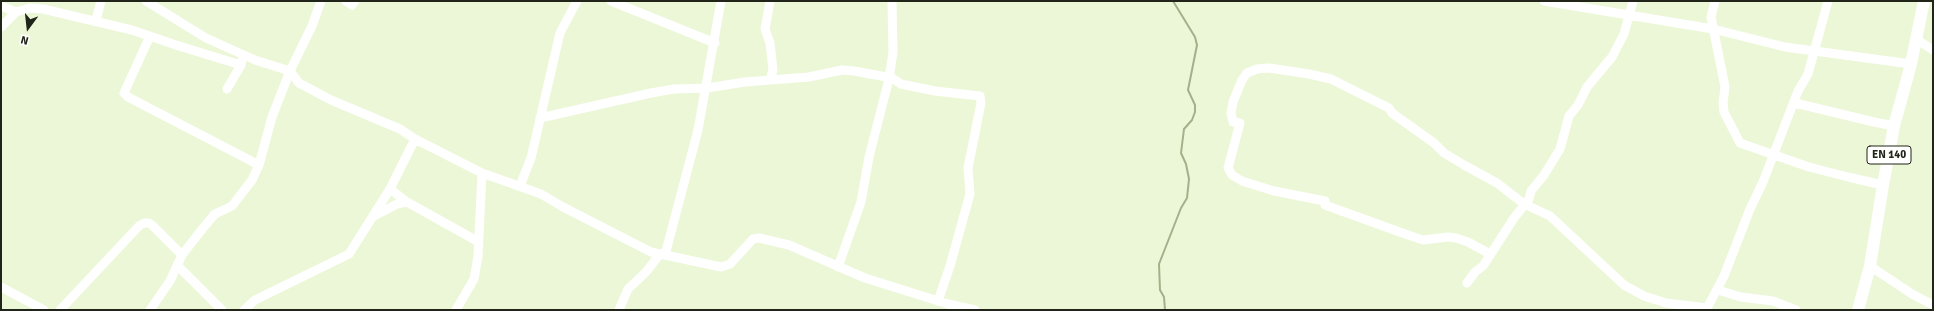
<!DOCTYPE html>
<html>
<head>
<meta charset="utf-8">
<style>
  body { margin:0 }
  #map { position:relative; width:1934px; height:311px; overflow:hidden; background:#ecf7d7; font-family:Signika,sans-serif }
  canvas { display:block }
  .frame { position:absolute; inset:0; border:2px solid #212419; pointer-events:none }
  .north { position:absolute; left:8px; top:8px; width:40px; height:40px; -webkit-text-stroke:3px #fff; paint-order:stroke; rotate:195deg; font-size:11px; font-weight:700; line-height:16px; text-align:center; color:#212419 }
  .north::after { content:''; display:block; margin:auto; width:14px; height:18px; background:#212419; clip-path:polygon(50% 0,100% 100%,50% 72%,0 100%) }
</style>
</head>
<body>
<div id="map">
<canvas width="1934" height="311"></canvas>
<div class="frame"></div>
<div class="north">N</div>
</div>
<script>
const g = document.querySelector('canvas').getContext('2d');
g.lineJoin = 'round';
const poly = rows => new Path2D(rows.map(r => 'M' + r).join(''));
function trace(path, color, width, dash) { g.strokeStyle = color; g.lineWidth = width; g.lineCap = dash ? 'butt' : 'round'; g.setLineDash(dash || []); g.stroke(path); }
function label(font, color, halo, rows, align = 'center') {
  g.font = font + ' Signika,sans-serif'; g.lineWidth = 3; g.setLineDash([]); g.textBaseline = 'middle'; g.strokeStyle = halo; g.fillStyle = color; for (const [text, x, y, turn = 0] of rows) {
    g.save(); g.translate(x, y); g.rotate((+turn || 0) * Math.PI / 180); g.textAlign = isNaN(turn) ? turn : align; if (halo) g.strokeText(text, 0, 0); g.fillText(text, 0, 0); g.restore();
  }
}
trace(poly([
  [1165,310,1164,297,1160,290,1159,264,1181,208,1187,198,1189,179,1186,164,1181,153,1184,129,1192,120,1195,112,1195,105,1188,90,1197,45,1195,37,1173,1]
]), '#a4b08b', 2);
trace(poly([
  [146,1,206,38,255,60,290,71,299,83,331,100,400,129,415,139,482,173,541,194,563,207,651,252,721,267,730,264,753,239,759,238,789,245,865,278,948,304,975,310],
  [346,1,352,5,355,1],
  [611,1,715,43],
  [770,1,765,29,770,43,773,70,770,80],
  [1544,1,1713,29,1785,47,1911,64],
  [1715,1,1711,17,1725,87,1723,103,1724,112,1740,143,1809,167,1848,177,1883,185],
  [1,6,16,12],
  [96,20,101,1],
  [1,27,16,12,30,8,43,9,132,30,176,45,241,65],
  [150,36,124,93,128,97,259,165],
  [1916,39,1933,50],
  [227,89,241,65,242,60],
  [1795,103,1874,122,1894,126],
  [540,118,651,93,674,89,707,88,745,82,809,77,842,70,854,71,892,78,901,84,935,91,980,96,981,103,968,168,970,194,950,266,938,301],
  [520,186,531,158,560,33,577,1],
  [390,189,407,202,477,241],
  [374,216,397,204,407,202],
  [1490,254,1468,242,1456,238,1448,237,1423,240,1408,235,1325,205,1325,201,1274,191,1242,181,1232,175,1228,168,1240,123,1233,122,1231,113,1233,102,1242,80,1247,73,1257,69,1269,68,1309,74,1331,79,1389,108,1392,113,1434,143,1444,153,1464,165,1497,183,1524,204,1550,216,1624,285,1644,296,1666,303,1707,308],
  [665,255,698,130,721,1],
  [177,265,222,310],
  [1870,266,1912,294,1933,305],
  [838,267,861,202,869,157,889,79,893,52,892,1],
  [1467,283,1475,272,1483,266,1514,218,1529,199,1531,191,1544,175,1560,149,1569,116,1578,105,1587,87,1612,57,1624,34,1633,1],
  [1,287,44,310],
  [1718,290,1741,297,1773,301,1796,310],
  [60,310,139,226,144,223,149,223,153,226,182,255],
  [150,310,170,281,182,255,203,228,215,214,232,206,252,180,259,165,272,117,279,99,290,71,312,26,321,1],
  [244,310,255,300,349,254,390,189,415,139],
  [456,310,474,279,478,256,482,173],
  [619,310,628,289,646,272,660,254],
  [1706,310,1724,276,1750,209,1763,182,1798,91,1808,74,1828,1]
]), '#fff', 9);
trace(poly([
  [1858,310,1870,266,1883,185,1894,126,1911,64,1924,1]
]), '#fff', 12);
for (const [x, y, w] of [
  [1889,155,44]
]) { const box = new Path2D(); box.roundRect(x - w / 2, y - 9, w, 18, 3); g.fillStyle = '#fff'; g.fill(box); trace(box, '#212419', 1); }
label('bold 11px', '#212419', null, [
  ["EN 140",1889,155]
]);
</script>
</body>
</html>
